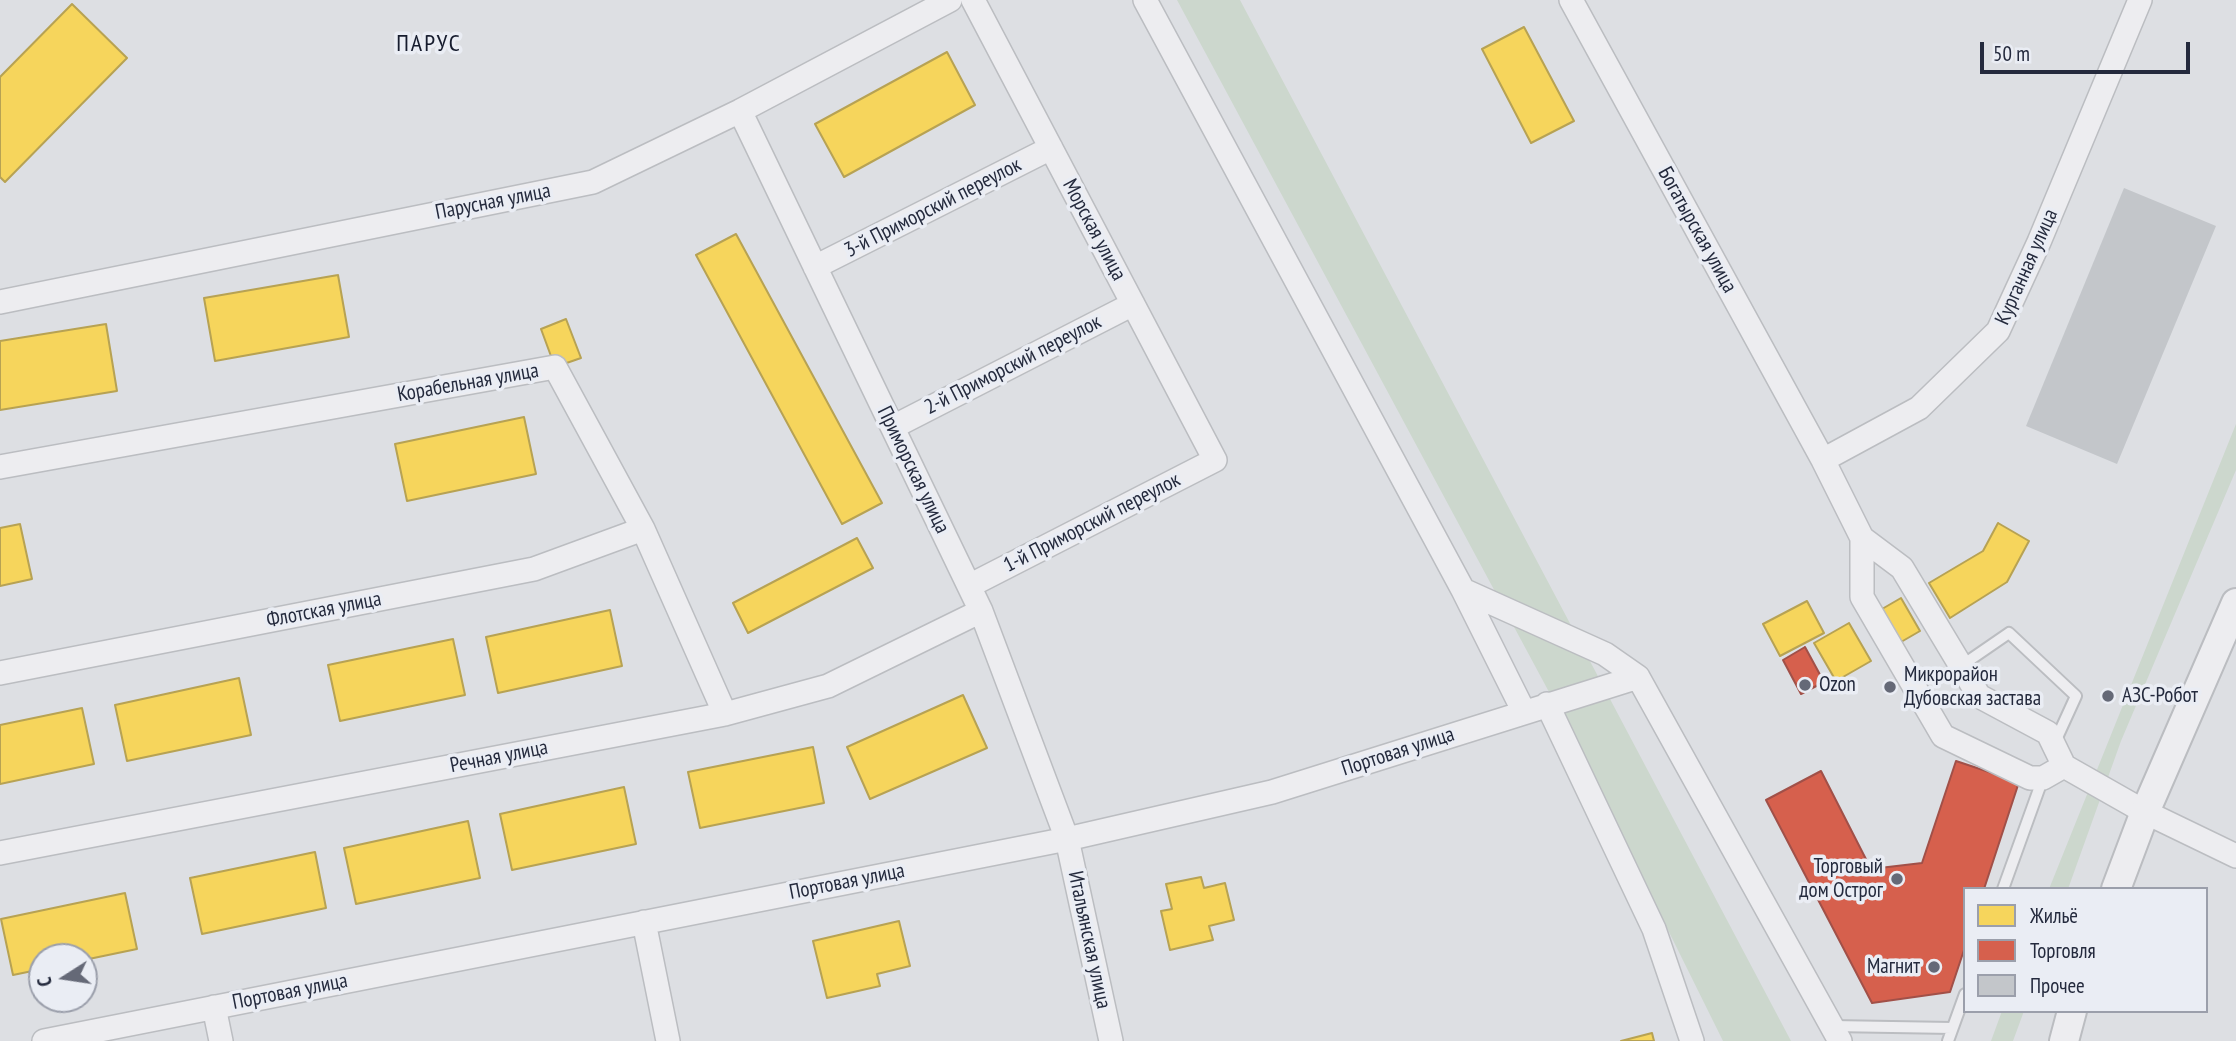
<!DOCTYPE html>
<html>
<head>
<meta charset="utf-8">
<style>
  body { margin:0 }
  #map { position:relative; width:2236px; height:1041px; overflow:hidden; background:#dddfe3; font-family:"PT Sans Narrow",sans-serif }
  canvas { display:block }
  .legend { position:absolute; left:1963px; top:887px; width:245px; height:126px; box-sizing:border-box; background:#eaedf4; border:2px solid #9b9fab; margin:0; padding:9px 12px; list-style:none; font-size:21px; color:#242a3d }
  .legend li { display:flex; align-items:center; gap:14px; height:35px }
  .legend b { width:35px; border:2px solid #9b9fab }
  .north { position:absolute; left:28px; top:943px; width:70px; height:70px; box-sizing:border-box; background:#eaedf4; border:2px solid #9b9fab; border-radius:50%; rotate:258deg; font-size:19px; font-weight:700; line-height:28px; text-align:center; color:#242a3d }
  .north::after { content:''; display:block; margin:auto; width:24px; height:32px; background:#656977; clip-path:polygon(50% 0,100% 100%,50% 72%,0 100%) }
  .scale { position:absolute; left:1980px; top:42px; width:210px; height:32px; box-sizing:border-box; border:4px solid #242a3d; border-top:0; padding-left:9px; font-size:21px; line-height:24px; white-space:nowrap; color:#242a3d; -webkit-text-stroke:5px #eaedf4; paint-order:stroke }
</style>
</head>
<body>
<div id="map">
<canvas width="2236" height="1041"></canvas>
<ul class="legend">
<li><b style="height:19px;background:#f6d55c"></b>Жильё</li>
<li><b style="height:19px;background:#d6604d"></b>Торговля</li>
<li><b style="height:19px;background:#c3c6ca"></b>Прочее</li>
</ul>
<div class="north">С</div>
<div class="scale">50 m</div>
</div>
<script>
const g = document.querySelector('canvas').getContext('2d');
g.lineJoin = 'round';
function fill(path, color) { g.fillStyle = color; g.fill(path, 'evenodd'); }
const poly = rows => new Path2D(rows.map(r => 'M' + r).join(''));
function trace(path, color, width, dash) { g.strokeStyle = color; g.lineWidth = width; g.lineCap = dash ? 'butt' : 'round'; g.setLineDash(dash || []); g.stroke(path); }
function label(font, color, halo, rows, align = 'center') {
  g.font = font + ' "PT Sans Narrow",sans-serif'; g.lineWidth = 7; g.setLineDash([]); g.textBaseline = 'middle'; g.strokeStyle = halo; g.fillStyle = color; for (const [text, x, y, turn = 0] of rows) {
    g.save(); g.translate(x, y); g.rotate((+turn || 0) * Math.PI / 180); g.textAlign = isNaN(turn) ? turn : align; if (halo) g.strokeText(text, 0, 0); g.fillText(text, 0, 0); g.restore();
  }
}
fill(poly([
  [1177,0,1240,0,1791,1041,1723,1041,1563,718],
  [2236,424,2236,470,2121,741,2068,889,2049,889],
  [2002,1011,2024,1011,2013,1041,1991,1041]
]), '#ccd7cd');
const homes = poly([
  [72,4,127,58,5,182,0,177,0,77,72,4],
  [1524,27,1574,121,1531,143,1482,49,1524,27],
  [947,52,975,105,844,177,815,124,947,52],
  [736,234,882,503,842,524,696,255,736,234],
  [338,275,349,337,215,361,204,298,338,275],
  [566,319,581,358,555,367,541,329,566,319],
  [106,324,117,391,0,410,0,341,106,324],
  [524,417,536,474,407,501,395,444,524,417],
  [1998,523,2029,541,2007,582,1950,618,1929,583,1983,551,1998,523],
  [20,524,32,579,0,586,0,528,20,524],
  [857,538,873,568,748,633,733,603,857,538],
  [1901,598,1920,631,1901,642,1882,609,1901,598],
  [1807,601,1824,633,1780,656,1763,624,1807,601],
  [610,610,622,666,498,693,486,637,610,610],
  [1849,623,1871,661,1836,681,1814,643,1849,623],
  [453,639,465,695,340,721,328,665,453,639],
  [239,678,251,735,127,761,115,705,239,678],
  [963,695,987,748,870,799,847,747,963,695],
  [82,708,94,764,0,784,0,725,82,708],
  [813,747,824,803,700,828,688,772,813,747],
  [624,787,636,844,512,870,500,814,624,787],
  [468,821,480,878,356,904,344,848,468,821],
  [315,852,326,908,202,934,190,878,315,852],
  [1201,877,1204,888,1225,883,1234,920,1209,926,1213,940,1170,950,1161,911,1172,909,1166,884,1201,877],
  [125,893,137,949,84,960,84,957,42,957,42,969,13,975,1,919,125,893],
  [899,921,910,966,877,974,880,986,827,998,813,941,899,921],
  [1652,1033,1654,1041,1621,1041,1652,1033]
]);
fill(homes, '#f6d55c');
trace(homes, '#b7a253', 2);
const shops = poly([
  [1805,647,1824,682,1801,694,1783,660,1805,647],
  [1956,761,2019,782,1984,889,1965,889,1965,947,1950,992,1872,1003,1766,800,1821,771,1871,869,1922,863,1956,761]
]);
fill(shops, '#d6604d');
trace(shops, '#a15048', 2);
fill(poly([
  [2124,188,2216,226,2117,464,2026,426]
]), '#c3c6ca');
const service = poly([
  [1961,666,2009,633,2076,696,2055,742],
  [2003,889,2043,778],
  [1832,1026,1952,1028],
  [1948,1041,1965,994]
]);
const minor = poly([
  [1145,0,1463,590,1605,654,1638,677,1840,1041],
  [1571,0,1823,460,1862,538,1902,568,1979,696,2048,733,2064,766,2145,812,2236,856],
  [740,111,981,611,1067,839,1111,1041],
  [815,267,1051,148],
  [0,302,593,182,740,111,950,0],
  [893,427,1133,304],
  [1823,460,1919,408,1998,331,2039,242,2140,0],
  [0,467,555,367,643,529,725,714],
  [1862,538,1862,597,1943,736,2030,778,2043,778,2064,766],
  [969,586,1215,460,973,0],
  [1463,590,1524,712],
  [0,673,534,569,643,529],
  [1547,704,1654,929,1692,1041],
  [0,853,725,714,828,686,981,611],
  [644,922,668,1041],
  [214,1007,221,1041],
  [44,1041,1067,839,1272,792,1638,677]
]);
const tertiary = poly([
  [2116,889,2145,812,2236,603],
  [2064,1041,2072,1011]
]);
trace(service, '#bbbdc1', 14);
trace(minor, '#bbbdc1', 26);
trace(tertiary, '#bbbdc1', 32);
trace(service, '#ededf0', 10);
trace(minor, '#ededf0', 23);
trace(tertiary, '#ededf0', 28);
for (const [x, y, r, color] of [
  [1805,685,7,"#656977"],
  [1890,687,7,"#656977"],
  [2108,696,7,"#656977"],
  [1897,879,7,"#656977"],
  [1934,967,7,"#656977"]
]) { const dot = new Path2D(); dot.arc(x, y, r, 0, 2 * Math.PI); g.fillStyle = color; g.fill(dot); trace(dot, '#eaedf4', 2.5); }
label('21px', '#242a3d', '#eaedf4', [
  ["Парусная улица",493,202,-11],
  ["3-й Приморский переулок",933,208,-27],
  ["Морская улица",1094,230,62],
  ["Богатырская улица",1697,230,61],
  ["Курганная улица",2027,267,-66],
  ["2-й Приморский переулок",1013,365,-27],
  ["Корабельная улица",468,383,-10],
  ["Приморская улица",913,470,64],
  ["1-й Приморский переулок",1092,523,-27],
  ["Флотская улица",324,610,-11],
  ["Портовая улица",1398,752,-18],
  ["Речная улица",499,757,-11],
  ["Портовая улица",847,882,-11],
  ["Итальянская улица",1089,940,78],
  ["Портовая улица",290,992,-11]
]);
label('21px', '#242a3d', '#eaedf4', [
  ["Микрорайон",1904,675],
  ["Дубовская застава",1904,699],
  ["Ozon",1819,685],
  ["АЗС-Робот",2122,696],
  ["Торговый",1883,867,"right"],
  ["дом Острог",1883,891,"right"],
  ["Магнит",1920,967,"right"]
], 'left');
g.letterSpacing = '2px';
label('24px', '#161c2e', '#eaedf4', [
  ["ПАРУС",429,44]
]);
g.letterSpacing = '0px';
</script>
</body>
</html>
